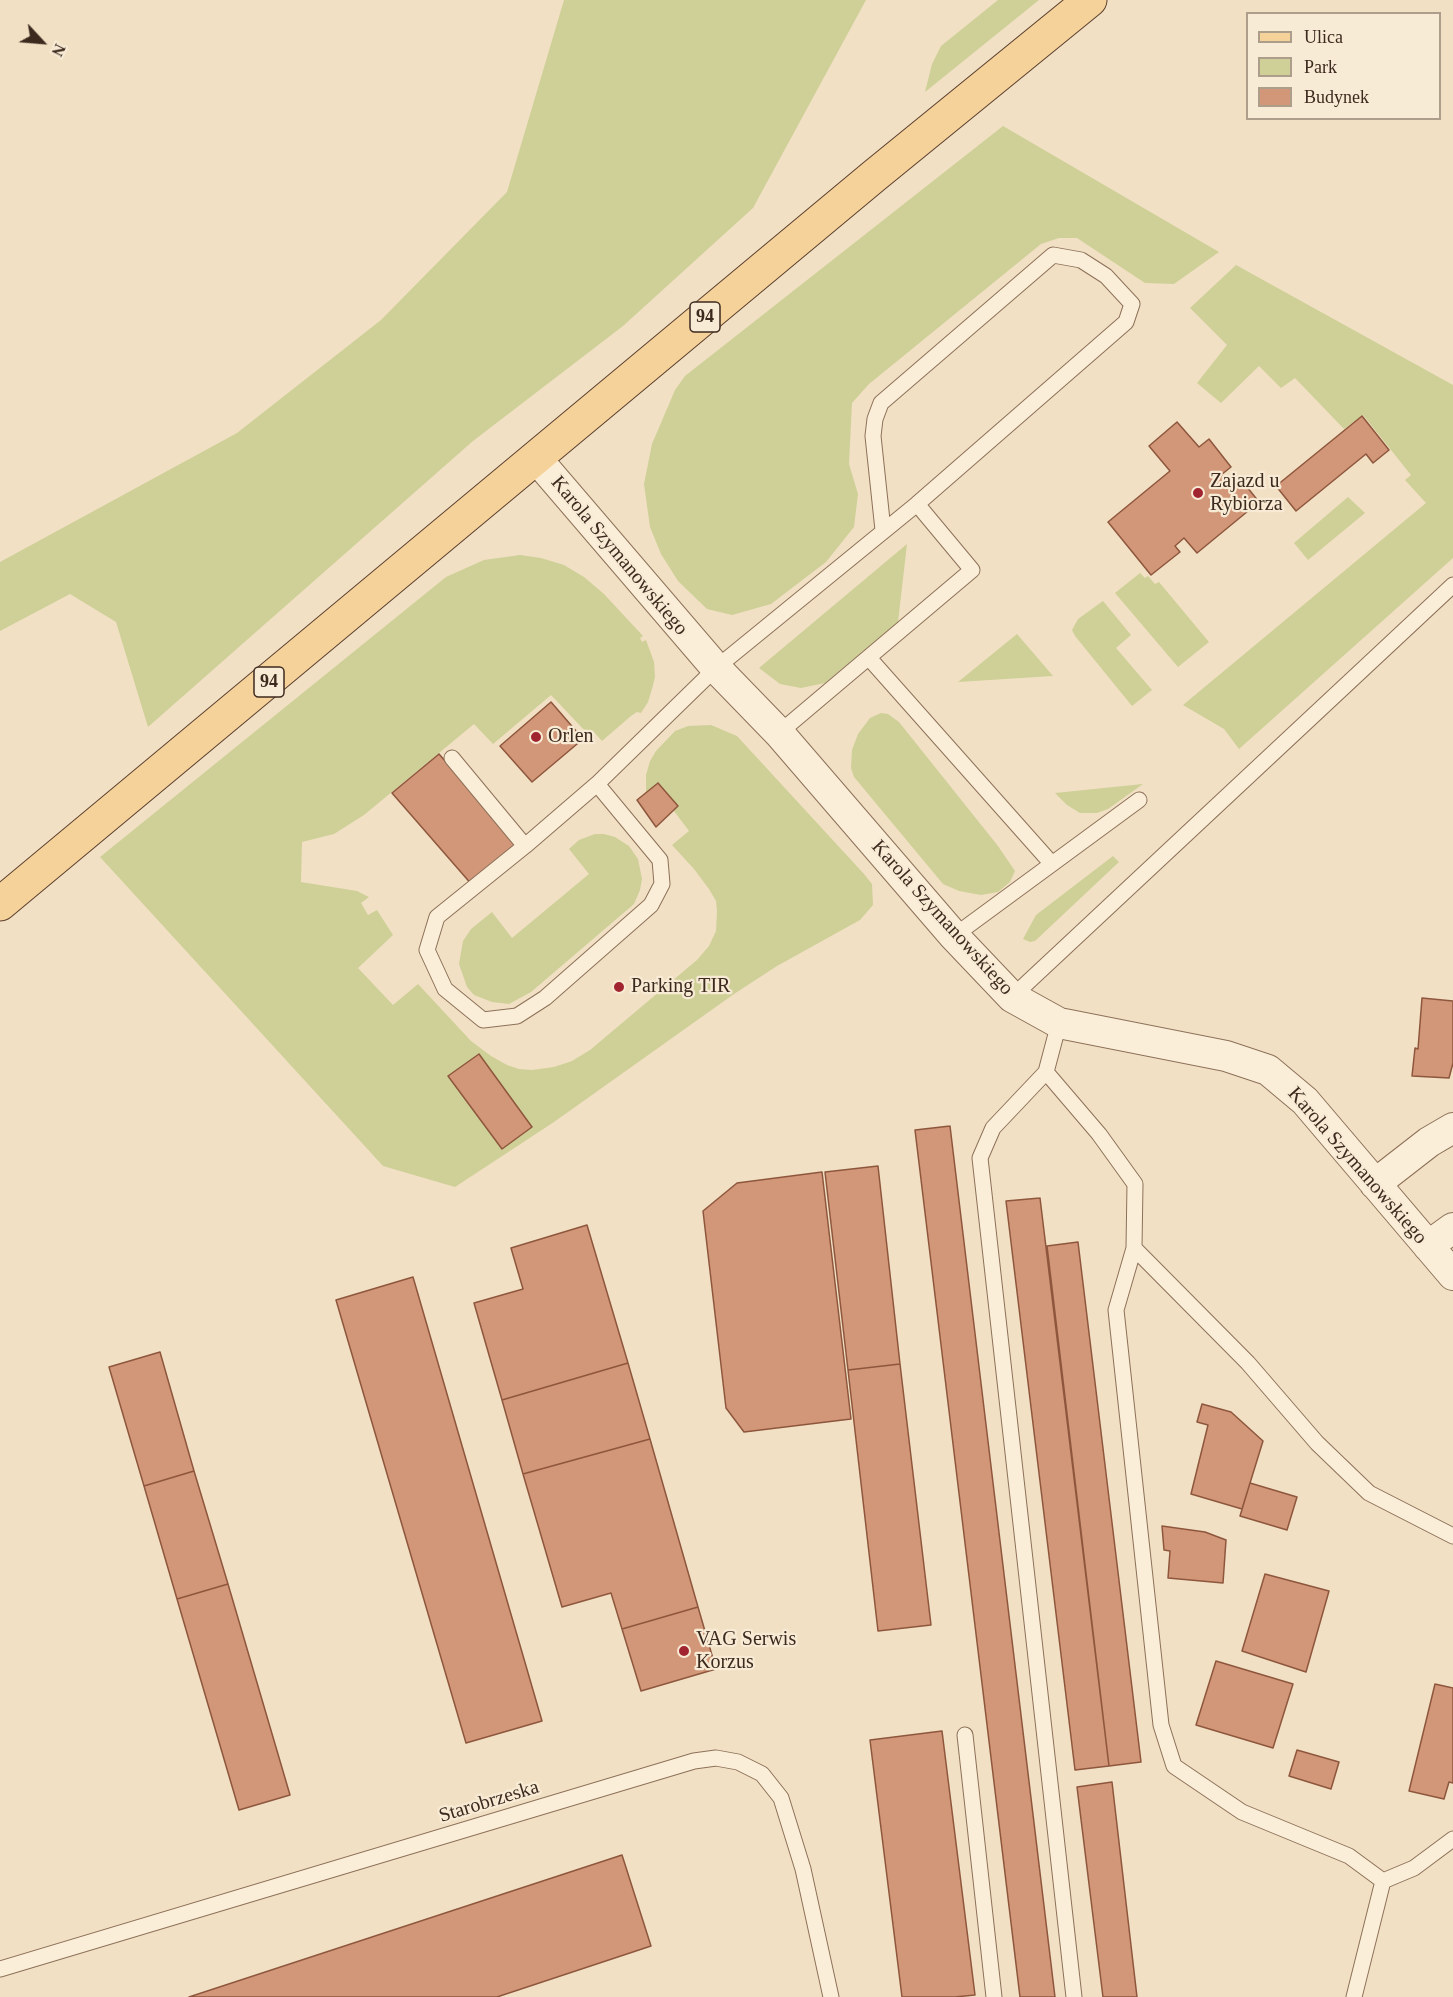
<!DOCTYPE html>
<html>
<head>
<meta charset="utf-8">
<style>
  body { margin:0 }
  #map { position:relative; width:1453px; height:1997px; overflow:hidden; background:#f1e0c4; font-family:Georgia,serif }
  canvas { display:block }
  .legend { position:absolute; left:1246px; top:12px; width:195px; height:108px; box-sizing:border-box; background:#f8ebd5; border:2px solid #ad9e8c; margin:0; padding:8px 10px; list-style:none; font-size:18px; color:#3d2a1e }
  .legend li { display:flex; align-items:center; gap:12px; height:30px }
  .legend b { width:30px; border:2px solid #ad9e8c }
  .north { position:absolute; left:12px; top:12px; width:60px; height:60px; -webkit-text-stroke:4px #f8ebd5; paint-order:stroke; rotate:116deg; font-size:16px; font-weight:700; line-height:24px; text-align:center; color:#3d2a1e }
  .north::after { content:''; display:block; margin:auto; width:21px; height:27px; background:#3d2a1e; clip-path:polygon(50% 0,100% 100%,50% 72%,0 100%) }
</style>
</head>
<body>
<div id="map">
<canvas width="1453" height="1997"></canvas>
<ul class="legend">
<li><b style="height:8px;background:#f6d29b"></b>Ulica</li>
<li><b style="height:16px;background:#ced097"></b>Park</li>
<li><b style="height:16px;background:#d29678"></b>Budynek</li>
</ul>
<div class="north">N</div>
</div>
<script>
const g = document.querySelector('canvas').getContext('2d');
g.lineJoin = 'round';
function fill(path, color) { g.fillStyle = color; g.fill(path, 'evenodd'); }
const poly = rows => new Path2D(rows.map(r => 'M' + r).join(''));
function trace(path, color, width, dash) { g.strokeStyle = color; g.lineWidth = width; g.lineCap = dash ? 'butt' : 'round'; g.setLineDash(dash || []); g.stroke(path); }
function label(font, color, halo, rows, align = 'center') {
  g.font = font + ' Georgia,serif'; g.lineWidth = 4.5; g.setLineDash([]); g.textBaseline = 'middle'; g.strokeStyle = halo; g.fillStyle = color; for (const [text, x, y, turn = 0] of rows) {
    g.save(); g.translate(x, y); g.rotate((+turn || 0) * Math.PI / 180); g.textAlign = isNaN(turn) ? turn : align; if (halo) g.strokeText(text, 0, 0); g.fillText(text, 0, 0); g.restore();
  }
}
fill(poly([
  [564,0,866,0,753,208,623,326,473,441,148,727,116,622,70,594,0,631,0,562,237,433,381,320,507,192],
  [998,0,1039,0,925,92,932,64,941,46],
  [1003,126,1219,252,1174,284,1145,283,1077,238,1059,238,1041,244,869,384,852,403,849,464,858,494,854,527,826,562,771,604,732,615,707,609,678,581,661,554,650,527,644,484,652,444,675,390,685,376],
  [1236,265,1453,385,1453,558,1239,749,1224,729,1183,705,1426,503,1405,480,1411,475,1363,415,1344,429,1295,378,1281,388,1259,366,1221,403,1197,383,1227,345,1190,308],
  [1348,497,1365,513,1308,560,1294,543],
  [907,544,898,622,825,683,801,688,780,684,759,668],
  [520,555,541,558,564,565,584,577,604,594,643,636,640,638,642,642,646,640,654,662,655,677,652,689,648,702,641,713,637,712,631,716,602,741,593,731,588,734,551,695,493,744,474,724,364,815,334,834,302,842,301,882,357,891,369,897,361,903,368,915,377,910,393,935,358,968,393,1005,418,984,471,1041,491,1056,507,1065,519,1069,532,1070,554,1067,572,1061,590,1050,697,960,709,946,716,931,717,911,716,901,709,889,694,869,672,845,689,831,662,795,646,807,646,775,650,761,656,751,675,731,688,726,711,725,737,736,864,874,872,884,873,905,860,920,777,966,734,994,554,1122,455,1187,383,1166,100,857,446,577,484,560],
  [1140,573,1145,578,1148,576,1155,584,1159,582,1209,642,1178,667,1115,593],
  [1103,601,1131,635,1116,648,1152,690,1132,706,1075,636,1072,630,1078,619],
  [1017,634,1053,676,958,682],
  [881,713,888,714,899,722,998,846,1015,871,1010,882,998,892,981,895,959,891,943,884,854,777,851,768,852,750,858,734,870,718],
  [1143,784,1108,809,1097,813,1080,813,1067,805,1055,793],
  [595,834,604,834,615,837,629,846,638,859,642,879,640,890,634,904,531,992,509,1004,492,1002,474,995,467,987,459,964,463,941,471,929,492,912,512,938,589,874,569,849,579,840],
  [1113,856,1119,862,1035,941,1030,942,1023,939,1036,915]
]), '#ced097');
const building = poly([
  [1362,416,1389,450,1373,463,1366,454,1296,511,1276,486,1362,416],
  [1177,422,1199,447,1209,439,1231,467,1221,475,1229,485,1239,477,1259,502,1197,553,1184,538,1175,546,1180,552,1151,575,1108,522,1170,471,1149,446,1177,422],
  [551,702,583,739,532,782,500,746,551,702],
  [439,754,520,846,473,886,392,793,439,754],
  [658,783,678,806,656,827,637,800,658,783],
  [1422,998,1453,1001,1453,1063,1449,1078,1412,1076,1415,1048,1418,1049,1422,998],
  [479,1054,532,1127,502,1149,448,1076,479,1054],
  [950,1126,1055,1997,1020,1997,915,1130,950,1126],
  [878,1166,900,1364,848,1370,825,1172,878,1166],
  [822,1172,851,1419,744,1432,726,1408,703,1211,737,1183,822,1172],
  [1040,1198,1109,1766,1075,1770,1006,1201,1040,1198],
  [587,1225,628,1363,502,1400,474,1303,523,1289,511,1248,587,1225],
  [1078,1242,1141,1762,1109,1766,1047,1246,1078,1242],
  [413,1277,542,1721,466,1743,336,1300,413,1277],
  [160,1352,194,1471,144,1486,109,1367,160,1352],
  [628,1363,650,1439,523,1474,502,1400,628,1363],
  [900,1364,931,1625,878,1631,848,1370,900,1364],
  [1202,1404,1231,1412,1263,1441,1242,1509,1191,1494,1208,1425,1197,1422,1202,1404],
  [650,1439,698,1607,622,1629,611,1593,562,1607,523,1474,650,1439],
  [194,1471,228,1584,177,1599,144,1486,194,1471],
  [1250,1483,1297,1497,1287,1530,1240,1516,1250,1483],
  [1162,1526,1205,1532,1226,1540,1223,1583,1168,1578,1170,1551,1164,1550,1162,1526],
  [1265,1574,1329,1591,1306,1672,1242,1651,1265,1574],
  [228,1584,290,1795,239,1810,177,1599,228,1584],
  [698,1607,716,1669,641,1691,622,1629,698,1607],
  [1216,1661,1293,1684,1273,1748,1196,1725,1216,1661],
  [1435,1684,1453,1688,1453,1783,1449,1782,1444,1799,1409,1791,1435,1684],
  [942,1731,975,1995,955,1997,902,1997,870,1740,942,1731],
  [1297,1750,1339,1762,1331,1789,1289,1776,1297,1750],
  [1112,1782,1137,1997,1103,1997,1077,1787,1112,1782],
  [622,1855,651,1946,497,1997,189,1997,622,1855]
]);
fill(building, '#d29678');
trace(building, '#8e573d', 1.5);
const service = poly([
  [869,658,1052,864],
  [779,733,972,570,917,504],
  [452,758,525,846],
  [597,784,660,860,662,884,651,905,545,998,517,1016,483,1020,445,989,427,950,437,917,525,846,597,784,716,668,917,504,1126,322,1132,304,1106,276,1081,260,1053,255,881,403,875,419,873,436,883,530],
  [954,936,1139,800],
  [1012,997,1453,585],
  [1059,1023,1046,1072,993,1128,980,1158,1074,1997],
  [1046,1072,1099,1134,1135,1184,1134,1248,1248,1363,1317,1443,1369,1493,1453,1536],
  [1134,1248,1116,1310,1161,1725,1174,1766,1242,1812,1349,1856,1383,1881],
  [965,1735,994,1997],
  [0,1969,694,1761,716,1758,738,1762,762,1774,781,1798,803,1869,831,1997],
  [1354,1997,1383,1881,1414,1868,1453,1839]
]);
const minor = poly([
  [536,458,716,668,779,733,954,936,1012,997,1059,1023,1226,1056,1268,1070,1305,1101,1453,1275],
  [1375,1184,1429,1142,1453,1128],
  [1428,1246,1453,1228]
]);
const primary = poly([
  [0,904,874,176,1090,0]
]);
trace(service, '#8d7159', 17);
trace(minor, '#8d7159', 32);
trace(primary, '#5b3f2e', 35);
trace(service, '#fbeed9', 15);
trace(minor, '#fbeed9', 30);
trace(primary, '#f6d29b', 33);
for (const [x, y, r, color] of [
  [1198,493,6,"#a12530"],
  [536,737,6,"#a12530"],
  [619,987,6,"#a12530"],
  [684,1651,6,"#a12530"]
]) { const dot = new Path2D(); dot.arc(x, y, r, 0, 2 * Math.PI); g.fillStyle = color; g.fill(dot); trace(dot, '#f8ebd5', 2); }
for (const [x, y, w] of [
  [705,317,30],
  [269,682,30]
]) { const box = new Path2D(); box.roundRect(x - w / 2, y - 15, w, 30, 4.5); g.fillStyle = '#f8ebd5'; g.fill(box); trace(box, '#3d2a1e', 1.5); }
label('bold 18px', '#3d2a1e', null, [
  ["94",705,317],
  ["94",269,682]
]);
label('20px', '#3d2a1e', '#f8ebd5', [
  ["Zajazd u",1210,482],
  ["Rybiorza",1210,505],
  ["Orlen",548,737],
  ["Parking TIR",631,987],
  ["VAG Serwis",696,1640],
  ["Korzus",696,1663]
], 'left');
label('20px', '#3d2a1e', '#f8ebd5', [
  ["Karola Szymanowskiego",619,556,50],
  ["Karola Szymanowskiego",942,918,48],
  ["Karola Szymanowskiego",1357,1166,49],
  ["Starobrzeska",489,1802,-17]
]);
</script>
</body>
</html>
